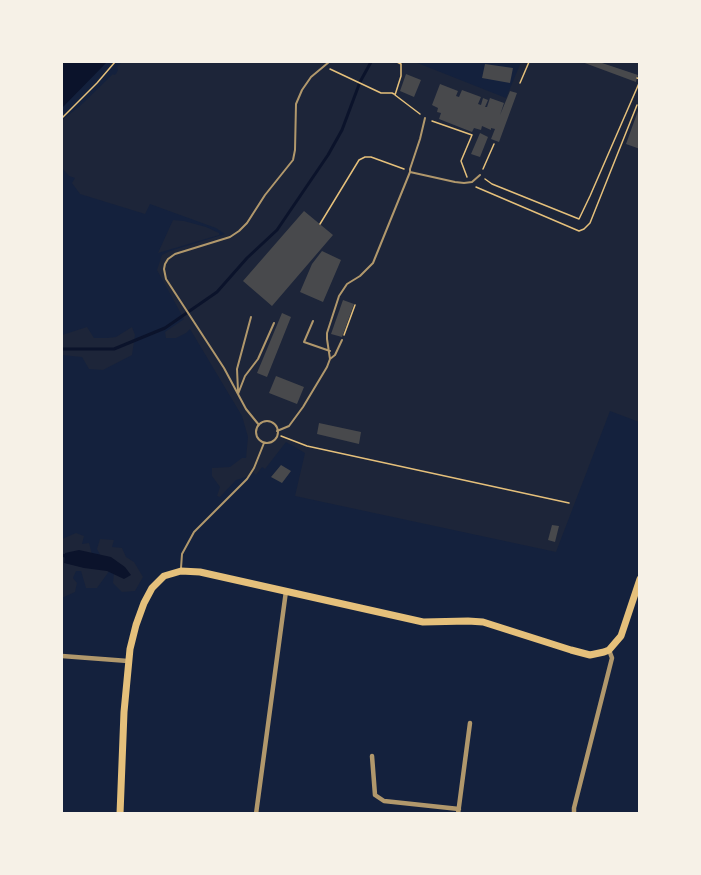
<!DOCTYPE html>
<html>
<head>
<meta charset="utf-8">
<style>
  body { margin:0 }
  #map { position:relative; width:701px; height:875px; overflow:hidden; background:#14213d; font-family:Manrope,sans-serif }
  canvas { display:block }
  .frame { position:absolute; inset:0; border:63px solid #f6f1e7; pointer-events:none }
</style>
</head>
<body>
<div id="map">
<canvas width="701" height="875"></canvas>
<div class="frame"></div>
</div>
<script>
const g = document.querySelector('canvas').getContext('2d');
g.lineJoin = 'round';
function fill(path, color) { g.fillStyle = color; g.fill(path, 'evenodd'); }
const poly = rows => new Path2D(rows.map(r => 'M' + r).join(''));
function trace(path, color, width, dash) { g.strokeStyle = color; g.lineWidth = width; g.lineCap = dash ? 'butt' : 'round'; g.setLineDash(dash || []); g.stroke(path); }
fill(poly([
  [122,62,415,62,506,98,521,62,639,62,639,422,610,411,556,552,295,496,305,453,286,442,265,469,262,467,256,475,253,472,252,475,236,480,220,497,217,496,220,487,212,476,212,468,230,467,242,458,246,458,248,437,242,416,190,329,186,333,176,338,166,338,165,332,184,319,157,270,162,255,170,251,225,234,216,228,150,204,145,214,80,194,72,183,75,178,69,176,62,168,62,120,80,106,113,74,114,75,116,74,118,70,117,67],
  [173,220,184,221,206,227,219,233,219,235,158,253],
  [87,327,94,338,107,338,116,337,132,327,135,335,132,355,103,370,89,369,82,357,62,355,62,335],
  [76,533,84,536,82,544,89,543,95,566,104,562,97,549,100,539,114,540,112,547,122,548,126,557,134,562,143,577,135,591,122,592,113,583,114,573,110,570,97,588,86,588,81,571,76,571,73,578,77,583,75,592,64,597,62,597,62,539]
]), '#1d2539');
fill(poly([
  [62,62,107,62,62,108],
  [79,550,111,557,125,567,131,575,124,579,107,571,84,568,64,563,65,553]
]), '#0b132b');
trace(poly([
  [62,349,114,349,165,328,217,292,247,258,277,230,328,155,342,130,360,82,371,62],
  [62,555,65,556]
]), '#0b132b', 3);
fill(poly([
  [582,62,599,62,638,75,636,82],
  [485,64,513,68,510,83,482,78],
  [406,74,421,80,414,97,400,91],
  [440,84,458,91,456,96,459,97,462,90,481,97,478,104,481,105,483,98,488,100,485,107,487,107,490,98,504,103,500,115,510,91,517,93,499,142,491,139,495,129,491,128,491,130,482,126,481,130,474,128,472,132,439,119,441,113,437,112,438,108,432,105],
  [639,108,640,108,640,149,626,144],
  [480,133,488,137,480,157,471,154],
  [304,211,333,235,272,306,243,281],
  [322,251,341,260,323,302,300,292,312,264],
  [343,300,354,304,342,337,331,334],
  [282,313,291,317,267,377,257,373],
  [276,376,304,387,297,404,269,393],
  [319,423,361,432,359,444,317,434],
  [281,465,291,471,282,483,271,477],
  [552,525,559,526,555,542,548,540]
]), '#48494c');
trace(poly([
  [397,62,401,64,401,76,395,95,420,114],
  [330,69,381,93,392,93,394,94],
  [637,78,640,79],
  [520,83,529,62],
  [62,118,97,83,115,62],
  [432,121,472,135,461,161,467,177],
  [483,169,494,144],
  [485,179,492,184,579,219,590,196,640,81],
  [476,187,579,231,584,229,590,223,637,105],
  [320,224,359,160,365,157,371,157,404,169],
  [344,335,355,305],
  [281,436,307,446,569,503]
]), '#e5c07b', 1.5);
trace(poly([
  [639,100,640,98],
  [410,172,410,169,420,139,425,118],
  [313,321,304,342,330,351],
  [330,359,335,355,342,340],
  [238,391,237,369,251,317],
  [238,394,245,376,258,359,274,323],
  '256 432a11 11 0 1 1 22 0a11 11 0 1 1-22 0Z',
  [259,425,246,409,224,368,166,279,164,269,165,264,168,259,175,254,230,237,239,231,247,223,265,195,293,160,295,150,296,104,302,90,311,77,329,62],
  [277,431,289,426,303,407,327,367,330,359,327,339,327,333,339,296,347,284,360,276,373,263,410,172,455,182,464,183,472,182,480,175],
  [181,568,182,554,194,532,247,479,254,468,264,443]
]), '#b1986c', 2);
trace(poly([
  [62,656,128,661],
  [372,756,375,795,384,801,459,809],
  [256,814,286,591],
  [458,814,470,723],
  [574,814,574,808,612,658,609,650]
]), '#b1986c', 4.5);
trace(poly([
  [120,814,124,712,130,649,136,625,144,603,152,588,164,576,181,571,200,572,423,622,468,621,483,622,571,650,590,655,604,652,609,650,621,636,640,579]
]), '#e5c07b', 7);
</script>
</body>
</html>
